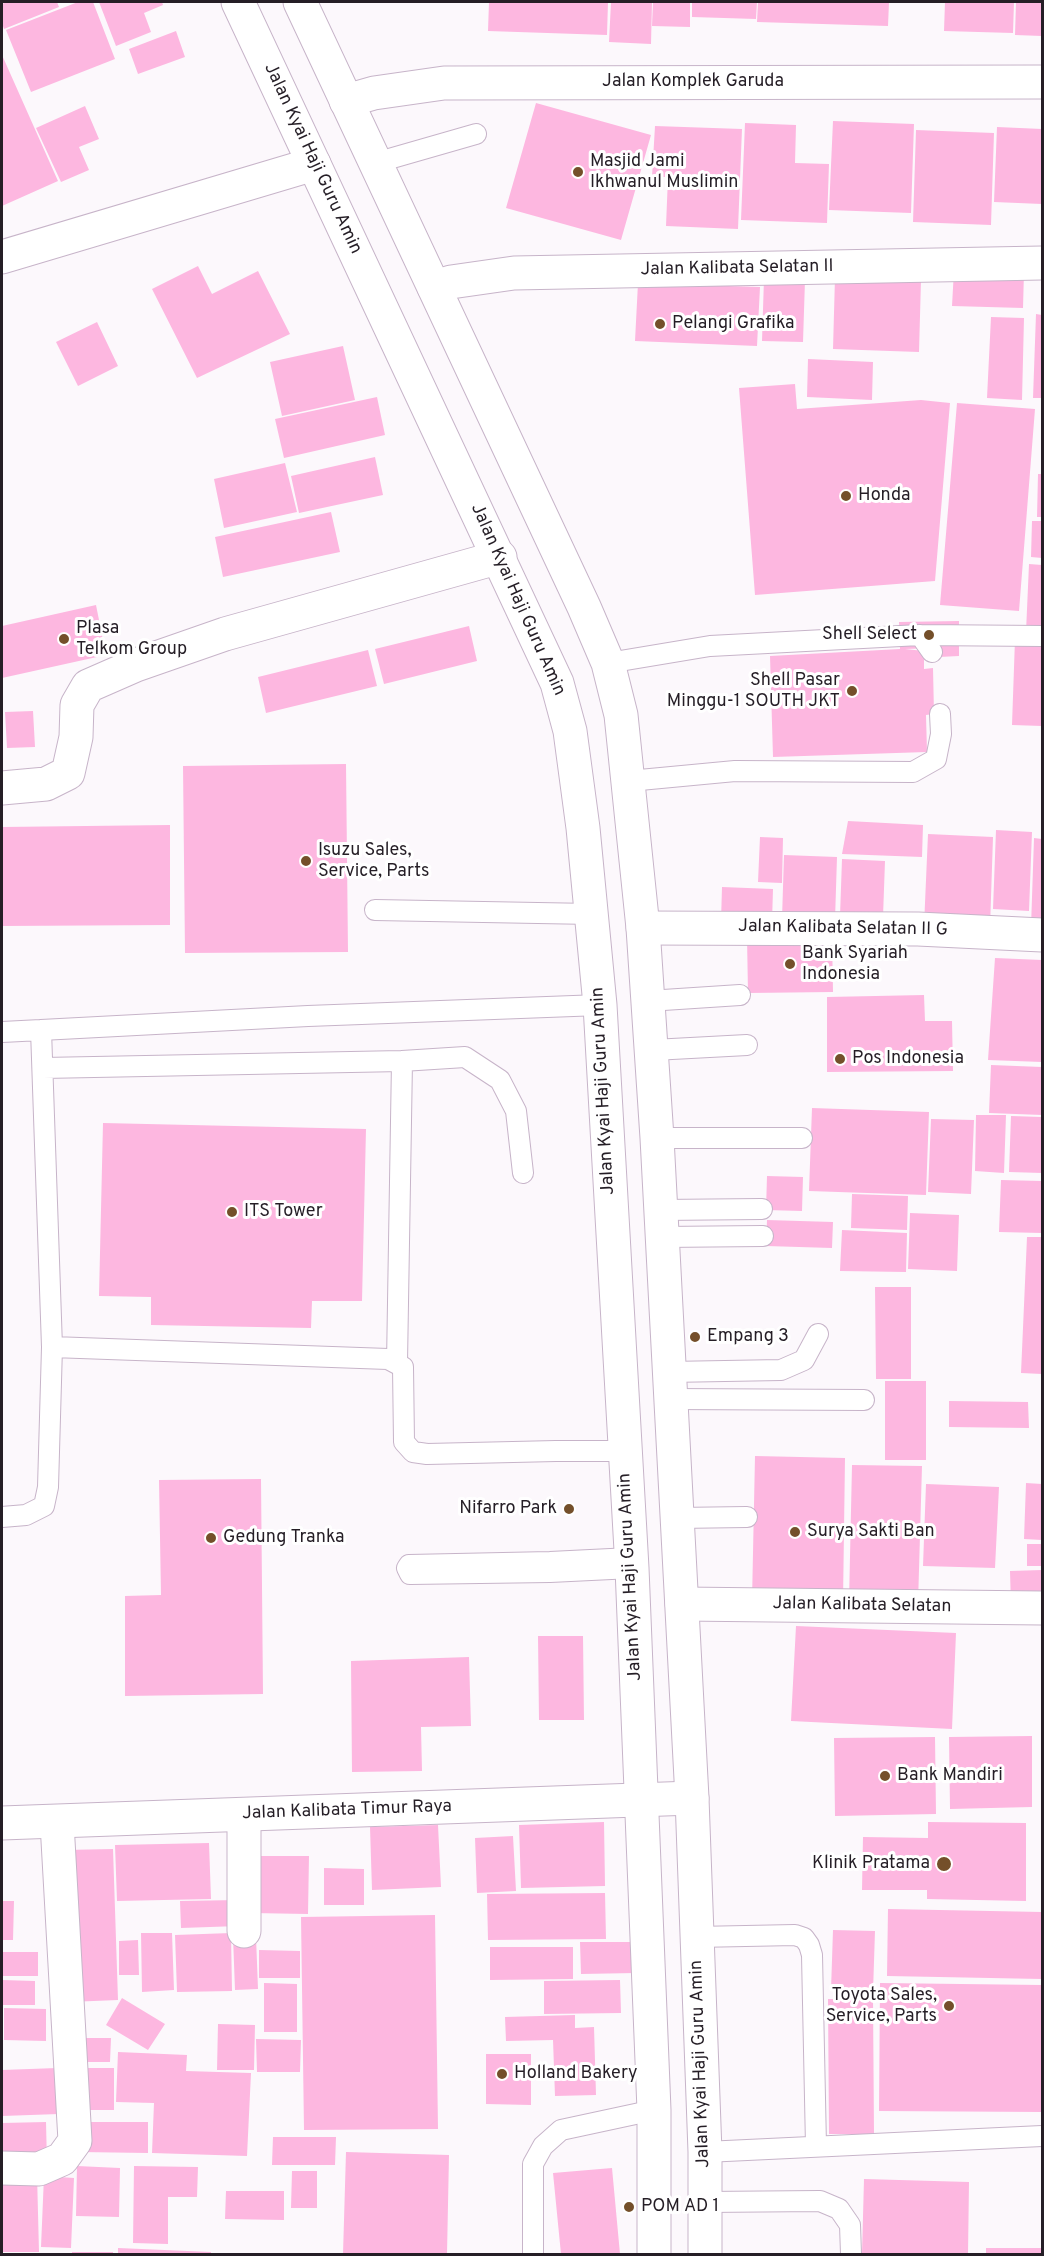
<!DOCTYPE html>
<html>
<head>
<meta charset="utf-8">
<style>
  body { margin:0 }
  #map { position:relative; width:1044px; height:2256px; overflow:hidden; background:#fcf8fc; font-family:Overpass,sans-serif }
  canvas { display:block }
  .frame { position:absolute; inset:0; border:3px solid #251e26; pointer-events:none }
</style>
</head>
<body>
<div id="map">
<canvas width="1044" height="2256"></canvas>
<div class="frame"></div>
</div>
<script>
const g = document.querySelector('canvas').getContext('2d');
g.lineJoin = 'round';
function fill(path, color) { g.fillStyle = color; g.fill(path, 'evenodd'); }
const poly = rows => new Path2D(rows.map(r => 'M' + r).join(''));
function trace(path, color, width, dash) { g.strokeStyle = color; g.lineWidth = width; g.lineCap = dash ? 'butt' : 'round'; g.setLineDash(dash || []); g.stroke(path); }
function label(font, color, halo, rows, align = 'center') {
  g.font = font + ' Overpass,sans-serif'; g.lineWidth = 6; g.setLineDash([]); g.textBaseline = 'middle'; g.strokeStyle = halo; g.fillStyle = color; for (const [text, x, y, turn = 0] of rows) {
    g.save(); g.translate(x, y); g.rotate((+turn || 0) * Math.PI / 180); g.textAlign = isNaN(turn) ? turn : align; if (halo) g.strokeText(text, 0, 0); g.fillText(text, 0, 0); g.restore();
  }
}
fill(poly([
  [7,2,57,2,59,7,4,29,2,23,2,4],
  [78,2,93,2,115,59,31,92,6,30],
  [99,2,162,2,163,5,144,13,151,32,116,46],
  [489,2,608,2,607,35,488,31],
  [611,2,652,2,651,44,609,42],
  [653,2,690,2,690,27,652,26],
  [692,2,757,2,756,19,692,17],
  [758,2,889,2,888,26,757,22],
  [945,2,1014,2,1013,33,944,31],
  [1016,2,1042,2,1042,36,1015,35],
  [176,31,185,57,138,74,129,49],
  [2,55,58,181,2,206],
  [536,103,651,135,621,240,506,208],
  [85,106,99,139,79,147,89,170,61,182,36,128],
  [833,121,914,124,911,213,829,210],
  [745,123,796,125,795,163,829,164,827,223,741,220],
  [655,126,742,129,738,229,666,226,668,177,652,177],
  [997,127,1042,129,1042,204,994,202],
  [916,130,994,133,991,225,913,222],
  [198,266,212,294,258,271,290,334,197,378,152,289],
  [954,270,1024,272,1023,308,952,306],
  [835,277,921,280,919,352,833,349],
  [764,278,805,280,803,342,762,341],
  [638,283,760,287,757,346,635,341],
  [1036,314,1042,315,1042,398,1033,398],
  [991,317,1024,318,1022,400,987,398],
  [97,322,118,366,78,386,56,342],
  [343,346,355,400,282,416,270,362],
  [808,359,873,362,872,400,807,397],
  [795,384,797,409,921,400,950,403,935,581,755,595,739,388],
  [377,397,385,435,284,458,275,419],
  [957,403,1035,409,1019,611,940,605],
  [375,457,383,495,299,513,291,476],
  [285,463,297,512,224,528,214,479],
  [1038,474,1042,474,1042,517,1037,517],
  [331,512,340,552,223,577,215,537],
  [1032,521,1042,521,1042,558,1031,557],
  [1029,564,1042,565,1042,632,1026,632],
  [96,605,106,655,2,678,2,626],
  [959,621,959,656,939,657,938,648,905,649,924,651,924,669,933,668,934,714,926,715,927,752,773,757,770,656,900,649,899,622],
  [469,626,477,661,384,684,375,649],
  [1015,639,1042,640,1042,726,1012,725],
  [368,650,377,686,266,713,258,677],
  [33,711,35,747,7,748,5,712],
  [346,764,348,952,185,953,183,766],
  [848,821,923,825,922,857,842,854],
  [170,825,170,925,2,926,2,827],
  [996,830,1032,832,1029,911,993,909],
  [928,834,993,837,990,928,924,926],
  [760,837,783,838,782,883,758,882],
  [1034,838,1042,839,1042,928,1031,927],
  [784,855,837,857,835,920,782,919],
  [842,859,885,861,883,917,840,916],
  [722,887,773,889,772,922,721,921],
  [832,936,833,992,748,993,747,937],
  [995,958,1042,960,1042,1062,988,1060],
  [924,995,925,1021,952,1021,953,1071,827,1072,827,997],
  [991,1065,1042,1067,1042,1115,989,1113],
  [812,1108,929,1112,926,1195,809,1191],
  [976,1115,1006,1115,1004,1173,975,1171],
  [1011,1116,1042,1117,1042,1173,1009,1172],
  [931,1119,974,1120,971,1194,928,1192],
  [103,1123,366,1129,362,1301,312,1301,311,1328,151,1325,151,1297,99,1296],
  [767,1176,803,1177,802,1211,766,1210],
  [1001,1180,1042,1181,1042,1233,999,1232],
  [852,1194,908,1196,907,1230,851,1228],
  [910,1213,959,1215,957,1271,908,1269],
  [767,1220,833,1222,832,1248,766,1246],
  [842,1230,907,1233,906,1272,840,1271],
  [1027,1237,1042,1237,1042,1374,1021,1373],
  [875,1287,911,1287,911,1379,876,1379],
  [885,1381,926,1381,926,1460,885,1460],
  [949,1401,1028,1402,1029,1428,949,1427],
  [755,1456,845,1458,843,1602,752,1601],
  [852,1465,922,1466,918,1604,849,1602],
  [261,1479,263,1694,125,1696,125,1596,161,1595,159,1480],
  [1026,1483,1042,1484,1042,1540,1024,1539],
  [926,1484,999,1487,995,1568,923,1566],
  [1027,1544,1042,1544,1042,1566,1027,1566],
  [1042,1570,1042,1606,1011,1607,1010,1571],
  [796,1626,956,1633,952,1729,791,1721],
  [538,1636,583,1636,584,1720,539,1720],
  [469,1657,471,1726,421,1727,422,1771,352,1772,351,1661],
  [1032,1736,1032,1807,950,1809,949,1737],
  [935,1737,936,1814,835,1816,834,1738],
  [604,1822,605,1886,521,1888,519,1825],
  [928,1822,1026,1823,1026,1901,927,1899,927,1890,862,1890,863,1837,928,1838],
  [438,1825,441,1887,372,1890,370,1827],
  [513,1836,516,1891,477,1893,475,1838],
  [209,1843,211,1899,117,1901,115,1845],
  [113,1849,118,2000,69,2002,64,1850],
  [251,1856,309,1856,308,1914,251,1913],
  [324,1868,364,1869,364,1905,324,1905],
  [605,1893,606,1939,488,1940,487,1894],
  [238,1900,239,1926,181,1928,180,1901],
  [2,1901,14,1901,13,1940,2,1940],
  [888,1909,1042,1912,1042,1979,887,1976],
  [435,1915,438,2129,304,2130,301,1917],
  [833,1930,875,1931,873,1992,831,1990],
  [141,1933,172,1933,174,1990,142,1992],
  [231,1933,232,1991,177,1992,175,1935],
  [233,1937,256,1937,258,1989,235,1990],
  [138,1940,139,1975,119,1975,119,1941],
  [580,1942,636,1942,636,1973,581,1974],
  [490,1947,573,1947,573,1979,490,1980],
  [259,1950,300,1951,300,1978,259,1978],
  [2,1952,38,1952,38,1976,2,1976],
  [2,1980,35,1981,35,2005,2,2005],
  [620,1980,621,2013,544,2014,544,1981],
  [264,1983,297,1984,297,2032,264,2032],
  [880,1983,1042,1985,1042,2112,879,2111],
  [122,1998,165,2024,148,2050,106,2025],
  [828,1999,873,1999,874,2134,829,2134],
  [4,2008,46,2009,46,2041,4,2040],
  [575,2015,575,2028,594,2027,596,2095,555,2096,553,2040,506,2041,505,2017],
  [218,2024,255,2025,254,2070,217,2070],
  [81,2038,111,2038,110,2062,81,2062],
  [256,2039,301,2040,300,2072,257,2072],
  [118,2052,187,2055,186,2071,251,2073,247,2156,152,2153,154,2103,116,2102],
  [486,2054,531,2054,531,2105,486,2104],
  [57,2068,59,2114,2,2116,2,2070],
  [76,2068,114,2068,114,2110,75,2110],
  [46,2122,47,2164,2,2165,2,2123],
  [80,2122,148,2122,148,2153,80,2152],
  [273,2137,336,2137,335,2165,272,2165],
  [346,2152,449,2155,447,2254,343,2254],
  [77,2166,120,2168,119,2217,76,2216],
  [134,2166,198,2167,197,2197,168,2197,168,2244,133,2243],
  [612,2168,620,2254,561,2254,553,2173],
  [292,2171,317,2171,317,2208,291,2208],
  [37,2174,39,2252,2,2252,2,2176],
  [44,2176,74,2178,71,2248,41,2247],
  [864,2179,969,2182,968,2254,862,2254],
  [226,2191,284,2191,284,2220,225,2219],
  [118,2248,211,2252,211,2254,118,2254],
  [986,2248,1042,2248,1042,2254,986,2254],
  [72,2252,113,2252,113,2254,72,2254]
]), '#fdb7e0');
const service = poly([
  [375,163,476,134],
  [920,635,1042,636],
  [608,663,710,646,920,635,932,652],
  [629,781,735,771,913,772,936,759,941,734,940,714],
  [375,910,592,914],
  [648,1001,740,995],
  [2,1032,41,1030],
  [653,1050,747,1045],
  [43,1068,402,1061],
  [657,1138,802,1138],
  [661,1210,762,1209],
  [662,1237,763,1236],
  [52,1347,388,1359,403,1367,404,1442,413,1452,427,1454,556,1451,625,1451],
  [397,1363,402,1061,465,1057,500,1080,516,1111,523,1173],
  [669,1372,781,1370,804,1360,818,1334],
  [671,1399,864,1400],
  [2,1517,26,1515,44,1506,48,1487,52,1347,41,1030,308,1016,600,1005],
  [677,1518,747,1517],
  [631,1558,550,1562,409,1565,407,1568,410,1574,550,1572,632,1568],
  [696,1937,795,1935,804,1938,809,1945,812,1955,816,2146],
  [705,2152,1042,2136],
  [705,2202,820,2201,839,2209,850,2225,851,2254],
  [533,2254,533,2164,543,2146,561,2130,654,2110]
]);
const minor = poly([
  [346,101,374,93,444,83,1042,82],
  [2,257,314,164],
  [434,287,451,282,514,273,1042,263],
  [2,788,46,784,68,773,76,737,77,705,88,686,136,665,225,634,500,557],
  [643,928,918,929,1042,935],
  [682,1604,1042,1608],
  [244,1931,244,1815],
  [2,2168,39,2169,62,2159,75,2141,57,1823]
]);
const tertiary = poly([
  [2,1823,692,1798]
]);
const primary = poly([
  [238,2,557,683,570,731,583,828,600,1005,632,1568,654,2110,654,2254],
  [300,2,584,607,608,663,621,715,643,928,657,1138,692,1798,705,2152,705,2254]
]);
trace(service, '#c7b4c9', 22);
trace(minor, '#c7b4c9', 35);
trace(tertiary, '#c7b4c9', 35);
trace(primary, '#c7b4c9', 35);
trace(service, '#fff', 20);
trace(minor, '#fff', 33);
trace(tertiary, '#fff', 33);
trace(primary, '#fff', 33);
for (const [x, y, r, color] of [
  [578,172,6,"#744f2a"],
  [660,324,6,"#744f2a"],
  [846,496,6,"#744f2a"],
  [929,635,6,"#744f2a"],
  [64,639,6,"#744f2a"],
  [852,691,6,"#744f2a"],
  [306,861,6,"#744f2a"],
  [790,964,6,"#744f2a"],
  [840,1059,6,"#744f2a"],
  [232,1212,6,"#744f2a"],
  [695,1337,6,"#744f2a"],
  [569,1509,6,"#744f2a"],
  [795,1532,6,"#744f2a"],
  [211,1538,6,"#744f2a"],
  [885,1776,6,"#744f2a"],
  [944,1864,8,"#744f2a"],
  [949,2006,6,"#744f2a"],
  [502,2074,6,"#744f2a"],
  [629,2207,6,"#744f2a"]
]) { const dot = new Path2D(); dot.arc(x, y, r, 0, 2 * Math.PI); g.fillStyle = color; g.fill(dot); trace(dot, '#fff', 2); }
label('18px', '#251e26', '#fff', [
  ["Jalan Komplek Garuda",693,82],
  ["Jalan Kyai Haji Guru Amin",312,159,65],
  ["Jalan Kalibata Selatan II",737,269,-1],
  ["Jalan Kyai Haji Guru Amin",517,600,66],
  ["Jalan Kalibata Selatan II G",843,929,1],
  ["Jalan Kyai Haji Guru Amin",604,1091,-93],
  ["Jalan Kyai Haji Guru Amin",631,1577,-93],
  ["Jalan Kalibata Selatan",862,1606,1],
  ["Jalan Kalibata Timur Raya",347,1811,-2],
  ["Jalan Kyai Haji Guru Amin",701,2064,-92]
]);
label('18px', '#251e26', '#fff', [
  ["Masjid Jami",590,162],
  ["Ikhwanul Muslimin",590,183],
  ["Pelangi Grafika",672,324],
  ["Honda",858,496],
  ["Plasa",76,629],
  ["Telkom Group",76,650],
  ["Shell Select",917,635,"right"],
  ["Shell Pasar",840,681,"right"],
  ["Minggu-1 SOUTH JKT",840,702,"right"],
  ["Isuzu Sales,",318,851],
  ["Service, Parts",318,872],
  ["Bank Syariah",802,954],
  ["Indonesia",802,975],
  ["Pos Indonesia",852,1059],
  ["ITS Tower",244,1212],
  ["Empang 3",707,1337],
  ["Nifarro Park",557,1509,"right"],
  ["Surya Sakti Ban",807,1532],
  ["Gedung Tranka",223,1538],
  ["Bank Mandiri",897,1776],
  ["Klinik Pratama",930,1864,"right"],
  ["Toyota Sales,",937,1996,"right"],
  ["Service, Parts",937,2017,"right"],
  ["Holland Bakery",514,2074],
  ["POM AD 1",641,2207]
], 'left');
</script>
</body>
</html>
